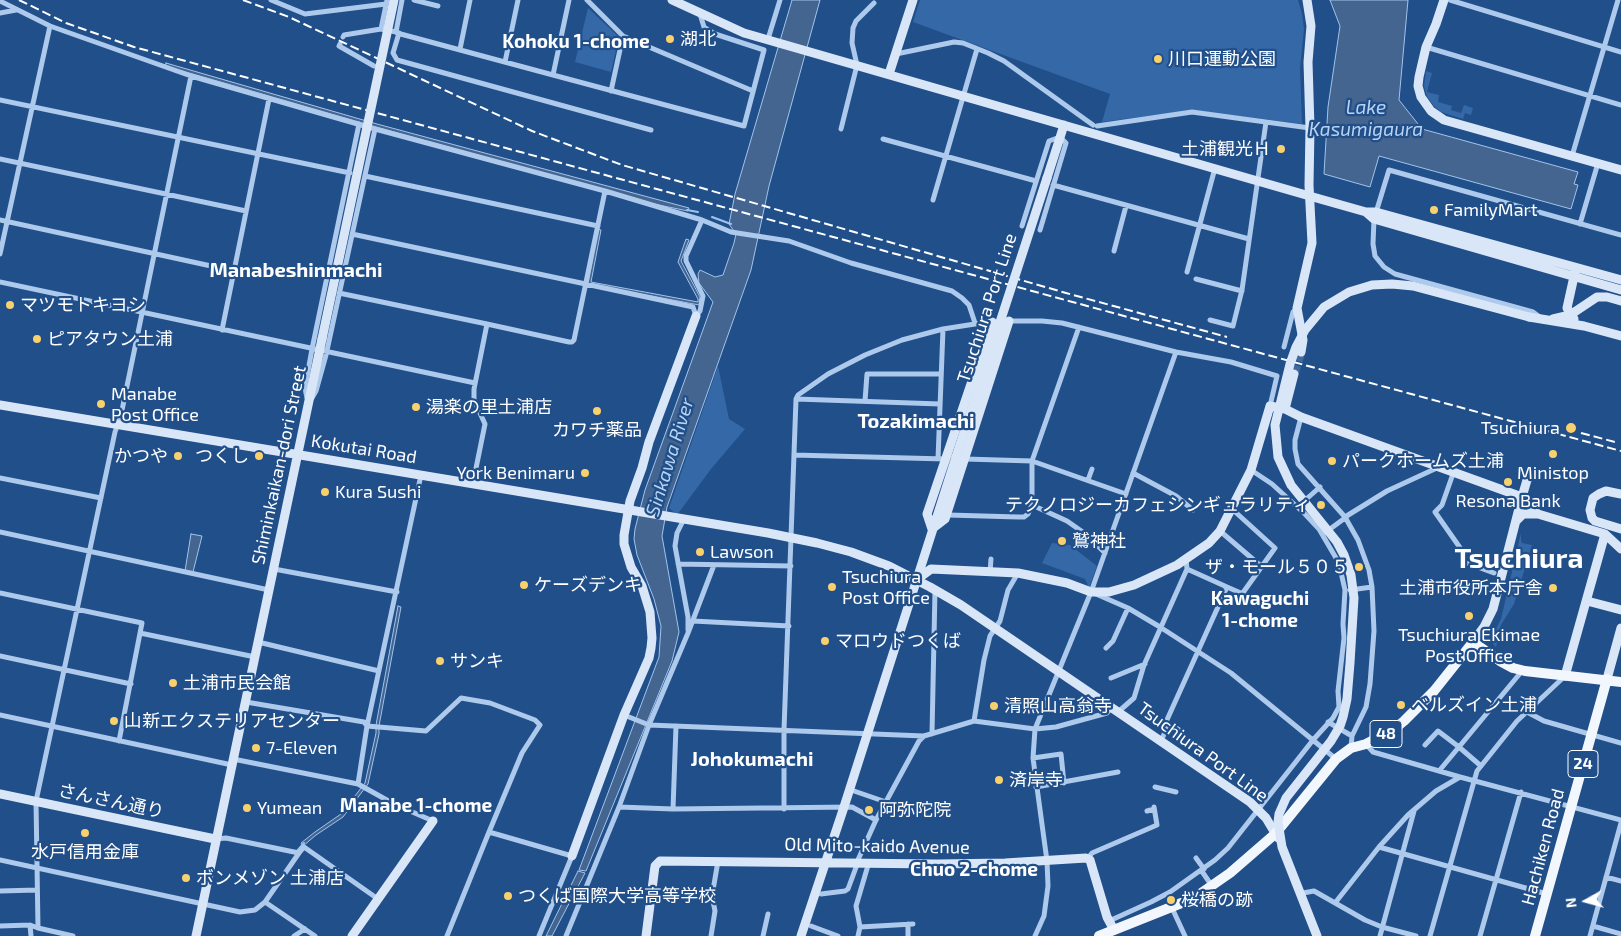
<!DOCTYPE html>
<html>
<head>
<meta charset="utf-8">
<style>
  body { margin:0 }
  #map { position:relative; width:1621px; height:936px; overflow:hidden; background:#214f8a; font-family:"Exo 2",sans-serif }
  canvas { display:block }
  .north { position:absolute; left:1561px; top:876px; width:50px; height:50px; -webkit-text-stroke:4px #214f8a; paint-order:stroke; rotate:263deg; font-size:14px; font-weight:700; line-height:20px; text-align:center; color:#fff }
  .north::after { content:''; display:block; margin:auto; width:18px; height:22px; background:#fff; clip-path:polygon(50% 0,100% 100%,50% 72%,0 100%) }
</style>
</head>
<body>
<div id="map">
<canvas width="1621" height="936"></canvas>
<div class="north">N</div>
</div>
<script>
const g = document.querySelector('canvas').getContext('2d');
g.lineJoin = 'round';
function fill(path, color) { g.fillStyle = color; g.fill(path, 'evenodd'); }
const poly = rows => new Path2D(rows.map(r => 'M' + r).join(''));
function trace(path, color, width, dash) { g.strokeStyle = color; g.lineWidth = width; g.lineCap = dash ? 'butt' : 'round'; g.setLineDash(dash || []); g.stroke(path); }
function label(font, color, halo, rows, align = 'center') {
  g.font = font + ' "Exo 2","Noto Sans JP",sans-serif'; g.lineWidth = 4.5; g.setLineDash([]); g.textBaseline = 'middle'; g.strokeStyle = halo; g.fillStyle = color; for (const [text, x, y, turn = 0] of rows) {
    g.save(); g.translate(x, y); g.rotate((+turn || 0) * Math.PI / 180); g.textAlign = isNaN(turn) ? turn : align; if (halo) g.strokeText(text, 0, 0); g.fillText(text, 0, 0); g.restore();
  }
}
fill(poly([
  [920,0,1298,0,1302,14,1304,29,1300,68,1302,124,1193,110,1102,122,1110,94,913,22],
  [588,8,619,37,611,72,575,62],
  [1426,71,1432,73,1427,92,1439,95,1438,102,1452,106,1451,110,1461,113,1464,105,1473,108,1471,115,1465,113,1463,119,1441,112,1434,106,1427,97,1424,86],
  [718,366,729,419,745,429,711,469,677,515,669,508],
  [1521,533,1521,540,1522,543,1532,545,1514,604,1501,625,1496,647,1493,644,1492,636,1501,619],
  [1052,543,1070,545,1097,566,1089,588,1085,579,1042,563]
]), '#3568a7');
const water = poly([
  [792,0,820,0,769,186,751,270,667,507,662,536,679,632,672,661,586,871,579,870,659,657,661,626,654,599,637,555,634,539,635,529,645,490,713,302,699,283,698,274,700,270,715,277,723,275,734,243,736,234,729,224,735,194,792,0],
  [1330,0,1408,0,1399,100,1422,129,1578,172,1574,184,1578,185,1571,209,1379,156,1370,187,1324,174,1328,107,1340,26,1330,0],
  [166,63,377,124,689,208,688,211,654,204,376,127,165,66,166,63],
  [598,229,601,230,591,282,698,302,698,299,678,262,686,239,689,240,681,261,700,297,699,305,588,284,598,229],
  [191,534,202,536,193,572,185,571,191,534],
  [398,606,401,607,379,726,379,734,368,784,343,817,316,835,303,846,301,843,315,832,341,814,365,783,376,733,376,725,398,606],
  [578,871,585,873,552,936,546,936,578,871]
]);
fill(water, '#44658f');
trace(water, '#a1c4ec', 1);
trace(poly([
  [687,210,698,212],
  [712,217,731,224],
  [297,851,304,843]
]), '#a1c4ec', 2);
trace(poly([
  [1294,374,1301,352]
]), '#42699c', 9, [9, 4.5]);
trace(poly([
  [271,0,305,14,386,4],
  [387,0,381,29,396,32,402,0],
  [414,0,438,6],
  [569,0,553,75,744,126,764,50,715,34,704,27,700,14],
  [587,0,623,36,753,91],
  [1450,0,1621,52],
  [0,1,50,26,191,76,375,129,605,191,702,220,731,232,789,241,851,263,952,291,962,298,969,305,975,323],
  [0,13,16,10],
  [397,33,553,75],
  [399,33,393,53,397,60,651,130],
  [343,37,344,35,381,29],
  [768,39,780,0],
  [340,44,339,46,374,66],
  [1426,47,1621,105],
  [460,49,470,0],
  [896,54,954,42,963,43,988,53,1004,61,1093,125],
  [505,62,518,0],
  [611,91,623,36],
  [0,100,350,173],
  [1097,126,1192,112,1310,128],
  [841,129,857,65,852,43,853,28,856,21,874,3],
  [883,139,1036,181],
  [1572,156,1618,0],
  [0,159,246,211],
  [365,176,598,226],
  [1053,185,1249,239],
  [933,200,977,49],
  [0,220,234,271],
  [1580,224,1598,163],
  [1022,226,1049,141,1060,137,1066,143,1040,230],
  [352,234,693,307,696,316],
  [1114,251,1126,206],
  [0,254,50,26],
  [1187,272,1215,168],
  [1196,279,1242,291],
  [0,282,475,383],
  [339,293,487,324],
  [696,316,700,311,703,296,686,261,686,256,702,220],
  [1541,318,1533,312,1395,274,1384,267,1375,256,1373,244,1374,219,1389,170,1621,235],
  [1210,320,1233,326,1242,290,1266,122],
  [1008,321,1042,321,1062,323,1176,352,1231,362,1277,376,1270,406],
  [222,330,269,99],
  [1284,347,1293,312,1297,308],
  [307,398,305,388,312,349,359,124],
  [312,398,316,391,326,355,375,129],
  [796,399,940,404],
  [865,401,867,374,941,374],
  [1301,417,1295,440,1295,449,1298,464,1345,517,1358,540,1369,570,1372,587,1374,631,1370,684,1366,707,1352,736,1351,748],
  [794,455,945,459],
  [938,459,943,329],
  [965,459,1032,461,1126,494],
  [1454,471,1442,505,1435,512,1463,552,1464,562,1494,573],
  [1133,473,1176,496,1193,510],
  [0,478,101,498],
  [1088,480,1092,469],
  [473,483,485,424,474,400,474,389,487,324,569,342,572,342,574,340,605,191],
  [1303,502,1320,487],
  [1032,505,1067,521,1087,535,1105,553],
  [1232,509,1275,548,1242,594],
  [948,515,1018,517,1024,517,1028,514,1032,505,1032,461,1079,327],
  [1345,517,1387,491,1439,467],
  [684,519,677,533,675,546,688,617,688,630],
  [1220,531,1262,567],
  [0,532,269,590],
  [1326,532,1345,518],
  [678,564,791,566],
  [274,569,397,592],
  [990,572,991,559],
  [1227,587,1259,601],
  [1350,590,1372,587],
  [0,593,142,623,119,741],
  [1096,594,1128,608,1160,627,1231,673,1336,759],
  [693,621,789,626],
  [140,633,255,657],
  [258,642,379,671],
  [1106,648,1113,641,1128,608],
  [0,656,131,684],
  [1111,678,1145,664],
  [246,702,364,722,367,726,426,731,461,698,490,703,535,720,540,725,522,753,489,832,572,856,539,936],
  [1118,712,1134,698,1144,665,1187,569,1186,559],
  [1527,712,1544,721,1621,743],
  [0,715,232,765],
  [624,715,649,725,924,736,974,721,984,660,990,636,1000,621,1008,590,1018,573],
  [974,721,1035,729,1056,727,1107,713,1112,707],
  [1328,722,1352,736],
  [1165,724,1178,729],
  [932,734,935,590],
  [1161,741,1165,732,1166,722,1227,587,1187,569],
  [1366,744,1373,752,1460,777,1621,820],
  [1425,745,1438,731,1459,747],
  [1459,747,1481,766],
  [1033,758,1061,754,1064,783],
  [233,759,358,784,394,804,433,821],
  [1439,771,1522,671],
  [358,784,367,726,421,475],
  [1036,787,1118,772],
  [1155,787,1176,792],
  [854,791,886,802],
  [619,807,673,809,852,807,876,820],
  [673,809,676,726],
  [784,809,784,730,796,399,798,395,828,374,865,355,902,340,943,329,994,321],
  [1147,811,1154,809],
  [215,839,226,838,299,853,265,902],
  [1379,847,1547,894],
  [299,853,304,847,378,899],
  [1088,858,1092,853,1157,825,1154,807],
  [1196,858,1204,869],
  [0,860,240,912,255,910,265,902,315,936],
  [857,862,876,820,919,741,924,736],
  [1201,870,1212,886],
  [1606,877,1621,881],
  [0,891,37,890],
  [1303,893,1314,891,1365,920,1382,927,1416,936],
  [821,894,845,891,848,889,858,862],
  [1335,903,1379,847,1408,815,1436,791,1460,777],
  [1172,908,1185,936],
  [1109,921,1151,902,1170,892,1215,860,1228,848,1313,740,1333,718,1339,707,1338,691,1344,638,1343,624,1345,590,1340,568,1336,558,1319,529,1305,514,1272,484,1251,470],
  [908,924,908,936],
  [30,925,31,936],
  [0,926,30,925,38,928,73,936],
  [811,926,838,936],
  [1593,926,1621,934],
  [860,927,913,924],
  [38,928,36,801,115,432,121,415,191,76],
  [294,936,305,929],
  [447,936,489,832],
  [566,936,619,807,649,725,688,633,714,565],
  [711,936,715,911,712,896,718,861],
  [763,936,768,914],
  [858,936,860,927,856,906,869,862],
  [1035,936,1044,916,1048,886,1047,861,1033,758,1035,729,1091,592,1176,352],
  [1380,936,1414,811],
  [1430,936,1477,771,1517,721,1565,676],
  [1480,936,1521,792],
  [1590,936,1621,823]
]), '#adc9eb', 5);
trace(poly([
  [672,0,744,33,1320,199,1366,212,1376,212,1621,280],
  [1444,0,1436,24,1426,47,1419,77,1418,86,1421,97,1431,111,1444,120,1621,170],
  [889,74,913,0],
  [1047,178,1064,125],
  [1366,212,1374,219,1621,290],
  [1529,317,1584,326,1621,336],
  [1553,319,1570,315,1597,297,1607,297,1621,301],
  [1574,319,1567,308,1575,272],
  [1301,352,1303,340,1297,308,1312,243,1309,185,1310,128,1308,62,1311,26,1307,0],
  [0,405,768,533,817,543,851,552,889,566,930,587,961,605,1250,802,1266,818,1278,838],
  [1285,409,1301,417,1522,497,1538,514],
  [1621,494,1606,491,1599,494,1593,498,1590,510,1592,518,1595,521,1621,529],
  [1516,521,1523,514,1538,514,1605,534,1621,549],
  [932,529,945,519,1009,321],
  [932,529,927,514,992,322],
  [916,580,931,569,1018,573,1067,583,1091,592,1109,592,1134,585,1177,565,1209,543,1220,531,1251,470,1270,406,1285,409,1294,374],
  [1587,601,1621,610],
  [1473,642,1484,627,1493,609,1522,497,1527,480,1530,476],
  [1565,676,1605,534],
  [1607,679,1621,628],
  [0,794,215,839],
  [572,856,624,715,649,658,651,648,652,638,650,612,642,586,631,567,624,544,624,535,630,501,642,468,649,442,696,316],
  [196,936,322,339],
  [352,936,433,821],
  [646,936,655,866,660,861,937,864,1005,863,1086,858,1090,860,1107,917,1114,930],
  [801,936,844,807,956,457]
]), '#d9e6f8', 9);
trace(poly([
  [1099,936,1194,898,1230,873,1275,834,1336,759,1351,748,1366,744,1393,730,1404,721,1434,691,1473,642,1500,661,1513,668,1525,671,1621,682],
  [1535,936,1607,679]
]), '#f2f7fe', 10);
trace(poly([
  [19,0,66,23,134,47,1621,451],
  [243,0,289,17,532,131,622,165,1066,293,1227,337],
  [1581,433,1615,442]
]), '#fff', 2, [9, 4]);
trace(poly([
  [322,339,394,0],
  [956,457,1047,178],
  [1317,936,1282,847,1278,822,1279,814,1286,798,1331,741,1340,726,1343,717,1347,699,1350,663,1354,598,1351,575,1344,555,1337,542,1291,485,1278,457,1275,425,1290,364,1296,347,1305,330,1324,307,1349,292,1372,285,1392,284,1413,286,1529,317]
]), '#d9e6f8', 9);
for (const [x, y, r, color] of [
  [670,39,5,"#f8d06e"],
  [1158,59,5,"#f8d06e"],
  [1281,149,5,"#f8d06e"],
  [1434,210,5,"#f8d06e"],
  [10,305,5,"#f8d06e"],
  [37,339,5,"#f8d06e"],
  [101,404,5,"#f8d06e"],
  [416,407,5,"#f8d06e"],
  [597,411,5,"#f8d06e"],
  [1571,428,6,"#f8d06e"],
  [1553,454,5,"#f8d06e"],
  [178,456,5,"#f8d06e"],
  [259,456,5,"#f8d06e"],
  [1332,461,5,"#f8d06e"],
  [585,473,5,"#f8d06e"],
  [1508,482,5,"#f8d06e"],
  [325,492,5,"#f8d06e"],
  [1321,505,5,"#f8d06e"],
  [1062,541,5,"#f8d06e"],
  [700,552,5,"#f8d06e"],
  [1359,567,5,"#f8d06e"],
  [524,585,5,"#f8d06e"],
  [832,587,5,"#f8d06e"],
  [1553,588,5,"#f8d06e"],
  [1469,616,5,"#f8d06e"],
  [825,641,5,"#f8d06e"],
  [440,661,5,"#f8d06e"],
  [173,683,5,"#f8d06e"],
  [1401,705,5,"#f8d06e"],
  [994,706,5,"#f8d06e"],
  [114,721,5,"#f8d06e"],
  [256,748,5,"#f8d06e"],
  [999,780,5,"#f8d06e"],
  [247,808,5,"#f8d06e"],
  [869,810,5,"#f8d06e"],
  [85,833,5,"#f8d06e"],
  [186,878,5,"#f8d06e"],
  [508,896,5,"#f8d06e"],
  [1171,900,5,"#f8d06e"]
]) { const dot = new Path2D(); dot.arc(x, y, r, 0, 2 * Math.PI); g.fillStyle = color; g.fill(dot); trace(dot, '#214f8a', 2); }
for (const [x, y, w] of [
  [1386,734,32],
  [1583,764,30]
]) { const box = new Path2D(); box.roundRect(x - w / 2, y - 13.5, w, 27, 4); g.fillStyle = '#214f8a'; g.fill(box); trace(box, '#fff', 1); }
label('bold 16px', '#fff', null, [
  ["48",1386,734],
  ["24",1583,764]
]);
label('18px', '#fff', '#214f8a', [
  ["湖北",680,39],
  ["川口運動公園",1168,59],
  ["土浦観光Ｈ",1271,149,"right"],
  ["FamilyMart",1444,210],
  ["マツモトキヨシ",20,305],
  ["ピアタウン土浦",47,339],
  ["Manabe",111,394],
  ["Post Office",111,415],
  ["湯楽の里土浦店",426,407],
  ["Tsuchiura",1560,428,"right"],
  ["カワチ薬品",597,430,"center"],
  ["かつや",168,456,"right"],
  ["つくし",249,456,"right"],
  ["パークホームズ土浦",1342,461],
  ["York Benimaru",575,473,"right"],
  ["Ministop",1553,473,"center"],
  ["Kura Sushi",335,492],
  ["Resona Bank",1508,501,"center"],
  ["テクノロジーカフェシンギュラリティ",1311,505,"right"],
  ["鷲神社",1072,541],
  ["Lawson",710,552],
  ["ザ・モール５０５",1349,567,"right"],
  ["Tsuchiura",842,577],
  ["Post Office",842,598],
  ["ケーズデンキ",534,585],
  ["土浦市役所本庁舎",1543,588,"right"],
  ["Tsuchiura Ekimae",1469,635,"center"],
  ["Post Office",1469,656,"center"],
  ["マロウドつくば",835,641],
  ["サンキ",450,661],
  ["土浦市民会館",183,683],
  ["ベルズイン土浦",1411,705],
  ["清照山高翁寺",1004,706],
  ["山新エクステリアセンター",124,721],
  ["7-Eleven",266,748],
  ["済岸寺",1009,780],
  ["Yumean",257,808],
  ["阿弥陀院",879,810],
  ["水戸信用金庫",85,852,"center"],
  ["ボンメゾン 土浦店",196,878],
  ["つくば国際大学高等学校",518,896],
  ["桜橋の跡",1181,900]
], 'left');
label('18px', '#fff', '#214f8a', [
  ["Tsuchiura Port Line",987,308,-72],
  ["Kokutai Road",364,449,9],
  ["Shiminkaikan-dori Street",279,465,-78],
  ["Tsuchiura Port Line",1203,752,36],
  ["さんさん通り",111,801,12],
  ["Old Mito-kaido Avenue",877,846,1],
  ["Hachiken Road",1543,847,-75]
]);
label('bold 19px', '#fff', '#214f8a', [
  ["Kohoku 1-chome",576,42],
  ["Kawaguchi",1260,599],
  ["1-chome",1260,621],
  ["Manabe 1-chome",416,806],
  ["Chuo 2-chome",974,870]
]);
label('italic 19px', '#b9d3f2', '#214f8a', [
  ["Lake",1366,108],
  ["Kasumigaura",1366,130],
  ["Sinkawa River",670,457,-73]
]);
label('bold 20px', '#fff', '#214f8a', [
  ["Manabeshinmachi",296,270],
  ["Tozakimachi",916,421],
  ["Johokumachi",752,759]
]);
label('bold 28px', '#fff', '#214f8a', [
  ["Tsuchiura",1519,559]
]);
</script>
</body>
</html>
